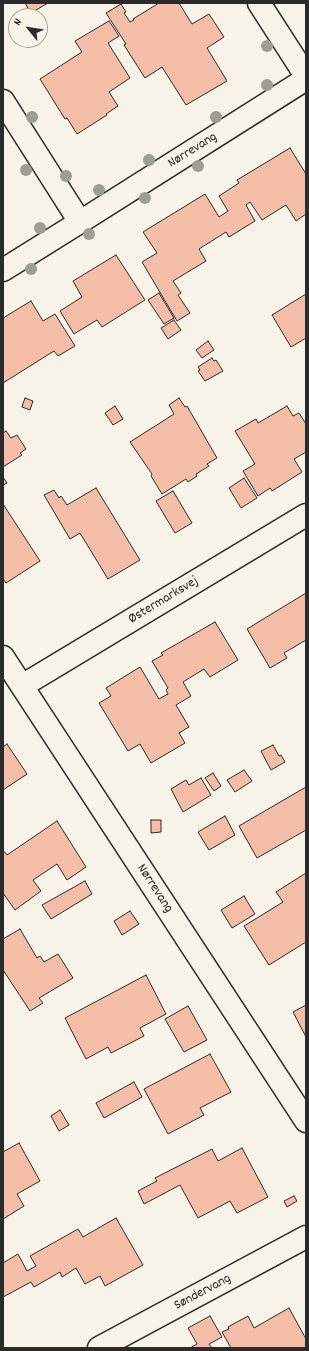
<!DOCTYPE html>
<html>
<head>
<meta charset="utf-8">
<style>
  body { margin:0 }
  #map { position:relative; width:309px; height:1351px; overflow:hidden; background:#f7f3e8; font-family:Dekko,sans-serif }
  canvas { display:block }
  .frame { position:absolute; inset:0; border:4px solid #2b2b2b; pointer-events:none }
  .north { position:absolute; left:8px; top:8px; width:40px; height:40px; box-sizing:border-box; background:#f7f3e8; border:1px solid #a5a39c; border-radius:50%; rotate:300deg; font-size:11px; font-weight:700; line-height:16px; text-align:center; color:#2b2b2b }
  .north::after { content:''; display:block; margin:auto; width:14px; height:18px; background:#2b2b2b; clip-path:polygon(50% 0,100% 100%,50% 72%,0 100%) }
</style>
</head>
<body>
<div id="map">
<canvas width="309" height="1351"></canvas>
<div class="frame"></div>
<div class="north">N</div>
</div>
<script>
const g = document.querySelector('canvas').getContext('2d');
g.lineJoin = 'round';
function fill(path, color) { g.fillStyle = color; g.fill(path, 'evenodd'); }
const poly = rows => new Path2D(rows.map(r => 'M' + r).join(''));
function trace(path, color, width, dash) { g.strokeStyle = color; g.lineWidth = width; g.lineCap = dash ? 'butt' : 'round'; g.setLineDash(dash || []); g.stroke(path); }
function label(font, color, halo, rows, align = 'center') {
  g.font = font + ' Dekko,sans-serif'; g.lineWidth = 3; g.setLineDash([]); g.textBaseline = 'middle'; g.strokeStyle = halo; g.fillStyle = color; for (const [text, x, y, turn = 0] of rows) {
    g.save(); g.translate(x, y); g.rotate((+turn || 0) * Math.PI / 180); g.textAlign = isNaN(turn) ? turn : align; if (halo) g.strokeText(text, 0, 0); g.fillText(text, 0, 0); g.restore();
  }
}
const building = poly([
  [25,3,48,3,31,13,25,3],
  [159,3,179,3,192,24,209,14,224,37,207,48,227,81,186,105,162,67,145,78,124,45,126,44,106,13,121,4,126,12,124,13,130,22,134,20,133,19,159,3],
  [109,21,119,36,108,43,130,78,109,92,118,106,106,114,107,115,77,134,67,118,65,119,40,79,82,52,75,41,109,21],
  [290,148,306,174,306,214,296,221,286,205,262,220,250,202,246,205,255,221,229,237,226,232,199,249,206,261,173,281,181,293,178,295,190,313,177,321,142,262,157,253,143,232,205,194,219,217,228,211,219,196,239,183,237,180,290,148],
  [116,255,145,300,102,327,97,320,74,334,60,311,82,297,73,281,116,255],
  [159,293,174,318,164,324,148,300,159,293],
  [306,294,306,338,291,347,272,315,306,294],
  [31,301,43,321,55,314,75,346,58,356,54,351,3,383,3,318,31,301],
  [174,320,181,330,168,339,161,328,174,320],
  [208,341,214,350,202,358,196,350,208,341],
  [212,358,214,361,216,360,223,371,205,381,198,371,200,370,198,367,212,358],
  [25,398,33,401,30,410,22,407,25,398],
  [179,398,185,407,187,406,217,458,207,464,209,466,196,474,197,476,188,482,186,479,162,494,151,476,152,474,130,442,174,414,169,405,179,398],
  [115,406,123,419,113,425,105,413,115,406],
  [287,406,293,416,299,413,306,424,306,452,294,459,302,472,272,491,270,488,258,496,243,471,255,464,235,431,256,419,258,423,287,406],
  [6,431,11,438,17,435,26,449,20,453,22,455,3,467,3,433,6,431],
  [3,477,7,483,3,485,3,477],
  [244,478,257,498,241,508,229,488,244,478],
  [96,488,140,560,108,579,80,533,70,539,44,495,54,490,59,498,61,496,67,505,96,488],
  [173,491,192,523,175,533,156,501,173,491],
  [3,504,40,561,6,583,3,579,3,504],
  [306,593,306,640,284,653,287,658,270,668,247,629,306,593],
  [215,622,238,660,210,677,204,669,183,682,191,696,176,705,189,727,179,733,185,743,151,763,140,744,128,751,99,703,111,696,106,688,140,667,159,699,168,694,166,690,168,688,152,661,163,655,161,653,215,622],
  [7,744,27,774,3,790,3,747,7,744],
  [273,745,279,756,281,755,285,762,271,770,261,751,273,745],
  [244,770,252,781,235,792,227,780,244,770],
  [213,773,221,786,214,791,205,778,213,773],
  [201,778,211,795,183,812,171,789,186,780,189,785,201,778],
  [306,787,306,830,257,858,239,826,306,787],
  [225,816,235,835,209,850,198,832,225,816],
  [151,820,161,820,161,832,151,833,151,820],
  [57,821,86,867,67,880,57,864,33,880,41,891,15,910,3,893,3,850,7,855,57,821],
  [306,873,306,942,269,965,244,926,283,902,276,892,306,873],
  [85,881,92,894,51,919,42,905,85,881],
  [244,896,255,914,232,928,221,910,244,896],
  [130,911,139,924,122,935,114,921,130,911],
  [20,929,37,958,40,956,44,962,58,954,73,978,39,998,43,1003,30,1011,3,970,3,939,20,929],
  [146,975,166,1014,140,1028,144,1036,111,1053,108,1047,86,1059,65,1018,146,975],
  [306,1005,306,1037,293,1012,306,1005],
  [188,1006,207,1040,184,1052,165,1019,188,1006],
  [210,1054,231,1092,200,1108,204,1115,168,1134,144,1089,210,1054],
  [134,1082,142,1097,104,1118,96,1103,134,1082],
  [60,1110,69,1125,59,1131,51,1116,60,1110],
  [19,1143,40,1181,17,1194,24,1206,3,1219,3,1152,19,1143],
  [242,1148,268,1197,237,1213,230,1201,198,1218,180,1185,144,1204,138,1191,157,1181,155,1178,212,1149,218,1161,242,1148],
  [294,1196,297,1201,287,1207,284,1201,294,1196],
  [116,1218,143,1265,105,1286,100,1276,85,1284,76,1268,62,1277,60,1272,34,1287,31,1282,3,1297,3,1263,18,1254,27,1271,36,1266,30,1256,78,1229,83,1237,116,1218],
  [289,1308,306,1339,306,1348,231,1348,222,1332,229,1329,228,1327,248,1316,254,1328,289,1308],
  [210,1316,222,1337,209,1344,212,1348,190,1348,197,1344,188,1328,210,1316]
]);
fill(building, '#f3bda7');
trace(building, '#2b2b2b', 1);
const minor = poly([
  [259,3,306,76],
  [3,101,80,222],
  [3,270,80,222,306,79],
  [3,657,306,1121],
  [22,686,306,515],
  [99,1348,306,1237]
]);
trace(minor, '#2b2b2b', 25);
trace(minor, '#f7f3e8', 22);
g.fillStyle = '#9b9f91';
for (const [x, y] of [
  [267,46],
  [267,85],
  [32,117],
  [216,117],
  [149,160],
  [198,166],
  [26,170],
  [66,176],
  [99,190],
  [145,198],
  [40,228],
  [89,234],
  [31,269]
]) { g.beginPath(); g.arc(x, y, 6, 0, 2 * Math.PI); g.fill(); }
label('14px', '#2b2b2b', '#f7f3e8', [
  ["Nørrevang",193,151,-32],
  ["Østermarksvej",164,601,-31],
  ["Nørrevang",154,889,57],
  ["Søndervang",203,1293,-28]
]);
</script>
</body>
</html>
